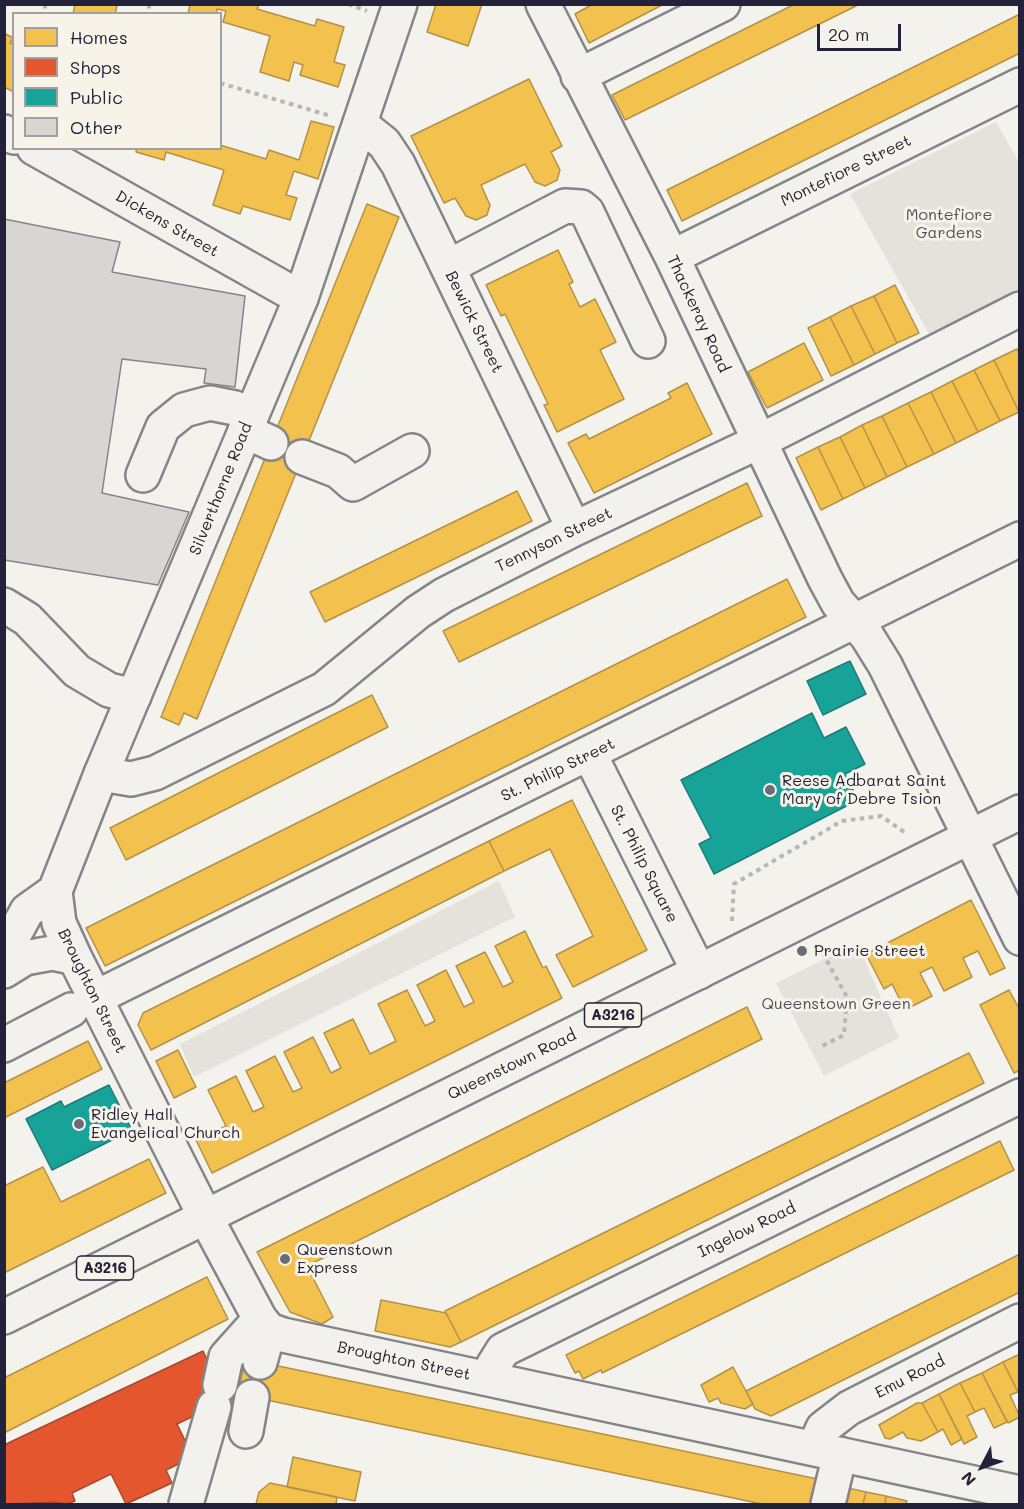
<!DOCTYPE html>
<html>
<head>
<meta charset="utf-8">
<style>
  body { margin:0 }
  #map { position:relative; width:1024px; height:1509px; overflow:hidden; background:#f4f2ec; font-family:Mali,sans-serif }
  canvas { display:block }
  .frame { position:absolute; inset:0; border:6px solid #22223b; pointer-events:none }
  .legend { position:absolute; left:12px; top:12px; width:210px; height:138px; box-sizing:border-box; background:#f7f3e8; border:2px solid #a29fa3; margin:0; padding:8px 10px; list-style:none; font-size:18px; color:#22223b }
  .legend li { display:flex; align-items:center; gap:12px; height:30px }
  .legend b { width:30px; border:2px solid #a29fa3 }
  .north { position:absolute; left:952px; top:1437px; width:60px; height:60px; -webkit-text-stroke:4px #f7f3e8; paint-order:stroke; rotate:229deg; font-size:16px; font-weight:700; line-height:24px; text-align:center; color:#22223b }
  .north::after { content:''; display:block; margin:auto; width:21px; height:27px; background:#22223b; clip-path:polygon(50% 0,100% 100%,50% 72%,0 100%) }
  .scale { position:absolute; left:817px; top:24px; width:84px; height:27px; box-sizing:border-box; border:3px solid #22223b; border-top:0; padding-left:8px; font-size:18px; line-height:21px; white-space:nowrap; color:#22223b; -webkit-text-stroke:4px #f7f3e8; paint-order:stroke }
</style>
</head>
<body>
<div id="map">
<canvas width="1024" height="1509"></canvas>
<div class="frame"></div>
<ul class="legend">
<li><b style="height:16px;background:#f2c14e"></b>Homes</li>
<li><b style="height:16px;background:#e4572e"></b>Shops</li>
<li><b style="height:16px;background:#17a398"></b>Public</li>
<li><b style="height:16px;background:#d7d6d3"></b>Other</li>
</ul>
<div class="north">N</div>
<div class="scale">20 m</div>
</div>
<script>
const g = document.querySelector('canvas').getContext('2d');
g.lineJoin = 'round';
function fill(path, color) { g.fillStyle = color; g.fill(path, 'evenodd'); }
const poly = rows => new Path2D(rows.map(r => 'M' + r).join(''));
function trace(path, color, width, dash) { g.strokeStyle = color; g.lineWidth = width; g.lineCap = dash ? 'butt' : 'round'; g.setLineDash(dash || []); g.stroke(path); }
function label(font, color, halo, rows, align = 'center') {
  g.font = font + ' Mali,sans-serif'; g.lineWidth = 6; g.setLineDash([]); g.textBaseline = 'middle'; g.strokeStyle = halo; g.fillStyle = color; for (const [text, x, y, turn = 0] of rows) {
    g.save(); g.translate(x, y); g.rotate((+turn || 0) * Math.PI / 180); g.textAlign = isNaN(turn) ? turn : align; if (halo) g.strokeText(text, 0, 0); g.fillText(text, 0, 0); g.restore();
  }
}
fill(poly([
  [996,122,1019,162,1019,294,932,339,850,194],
  [499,881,515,917,194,1077,180,1044],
  [857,943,899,1038,824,1076,776,983]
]), '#e5e2dc');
const homes = poly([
  [75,4,113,4,117,6,115,14,73,14,75,4],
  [190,4,259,4,257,9,315,26,317,19,344,27,334,62,345,65,338,87,300,75,303,65,294,62,289,81,260,72,270,36,223,22,226,11,217,9,216,14,188,14,190,4],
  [436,4,482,4,468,46,427,32,436,4],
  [593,4,664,4,589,43,575,14,593,4],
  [795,4,860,4,625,120,612,95,795,4],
  [1020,14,1020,53,682,221,667,190,1020,14],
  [4,33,13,38,10,43,14,45,14,92,4,87,4,33],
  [529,79,562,146,551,152,560,170,557,180,545,186,535,182,525,164,481,185,490,205,487,215,476,220,466,216,455,198,444,203,411,136,529,79],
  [311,121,334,127,318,179,294,171,286,195,297,198,290,220,243,206,240,214,213,205,224,170,166,152,164,160,136,152,137,148,220,148,220,145,266,159,269,150,299,160,311,121],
  [367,204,399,217,197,719,184,713,179,725,161,717,367,204],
  [558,250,573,282,569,284,580,307,595,299,616,342,600,350,624,399,557,432,544,405,548,404,505,314,501,316,486,285,558,250],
  [895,285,919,333,897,343,874,296,895,285],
  [874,296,897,343,875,354,851,306,874,296],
  [851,306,875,354,854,365,830,317,851,306],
  [830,317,854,365,831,376,808,328,830,317],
  [804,343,823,380,767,408,748,372,804,343],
  [1017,349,1020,355,1019,412,994,360,1017,349],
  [994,360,1019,412,1000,421,974,370,994,360],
  [974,370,1000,421,978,432,952,381,974,370],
  [952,381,978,432,956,443,931,392,952,381],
  [687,383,712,434,594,493,568,443,586,434,589,439,671,398,668,393,687,383],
  [931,392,956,443,934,454,908,403,931,392],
  [908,403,934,454,907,467,882,416,908,403],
  [882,416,907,467,887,477,862,425,882,416],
  [862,425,887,477,865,488,840,437,862,425],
  [840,437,865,488,843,499,818,447,840,437],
  [818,447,843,499,821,510,796,458,818,447],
  [747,483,762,516,459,662,443,631,747,483],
  [517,491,532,521,325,622,310,592,517,491],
  [787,579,806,617,105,966,86,928,787,579],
  [372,695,388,727,126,860,110,828,372,695],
  [572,800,647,950,573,987,556,955,593,936,550,849,504,871,489,841,572,800],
  [489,841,504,871,151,1050,138,1025,143,1013,489,841],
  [971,900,1005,968,990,975,978,951,963,958,972,977,944,991,932,967,920,973,932,996,905,1010,892,984,884,989,866,954,971,900],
  [525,931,543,968,546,966,562,998,212,1173,196,1140,226,1126,208,1090,236,1076,253,1112,264,1107,246,1071,275,1056,293,1092,302,1088,284,1052,313,1037,331,1073,341,1068,324,1033,353,1019,370,1054,396,1041,378,1004,407,990,425,1026,435,1021,417,985,446,970,464,1007,474,1002,456,966,485,952,503,987,513,982,495,946,525,931],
  [1009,990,1020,1010,1020,1070,1014,1073,980,1005,1009,990],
  [747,1007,762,1039,307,1266,333,1317,322,1324,290,1312,257,1252,747,1007],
  [88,1041,102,1069,4,1118,4,1083,88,1041],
  [178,1050,196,1087,174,1098,156,1061,178,1050],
  [969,1053,984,1083,461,1342,445,1311,969,1053],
  [1000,1141,1014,1170,602,1373,601,1370,583,1379,579,1371,575,1373,566,1355,1000,1141],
  [149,1159,166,1193,4,1273,4,1186,43,1167,61,1202,149,1159],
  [1020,1254,1020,1292,771,1416,755,1409,746,1391,1020,1254],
  [207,1277,228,1319,4,1433,4,1378,207,1277],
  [381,1300,446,1313,461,1342,450,1347,375,1331,381,1300],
  [1020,1354,1020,1391,1018,1392,1003,1362,1020,1354],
  [245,1359,822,1480,817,1504,762,1504,238,1394,245,1359],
  [1003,1362,1018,1392,1010,1395,1020,1417,1008,1423,982,1373,1003,1362],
  [733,1367,753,1404,745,1409,721,1403,718,1398,709,1402,701,1385,733,1367],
  [982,1373,1007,1422,994,1428,984,1408,975,1412,960,1383,982,1373],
  [960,1383,975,1412,967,1416,977,1437,964,1444,939,1394,960,1383],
  [939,1394,962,1439,951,1445,943,1429,938,1432,922,1403,939,1394],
  [917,1403,922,1403,938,1432,921,1441,907,1438,903,1432,890,1439,885,1438,879,1425,917,1403],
  [293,1457,361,1472,355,1501,287,1487,293,1457],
  [270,1483,337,1497,336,1504,256,1504,259,1492,270,1483],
  [843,1487,866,1492,863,1504,839,1504,843,1487],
  [866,1492,886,1496,885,1504,863,1504,866,1492],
  [886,1496,907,1501,906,1504,885,1504,886,1496]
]);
fill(homes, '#f2c14e');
trace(homes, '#b49148', 1.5);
const shops = poly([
  [203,1351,227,1400,177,1424,193,1457,166,1470,172,1483,126,1504,111,1474,72,1493,75,1501,67,1504,55,1502,4,1504,4,1445,203,1351]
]);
fill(shops, '#e4572e');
trace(shops, '#aa4732', 1.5);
const public = poly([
  [850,661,866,694,823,715,807,681,850,661],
  [812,713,824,738,846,727,865,764,845,774,858,800,714,874,699,844,711,838,681,780,812,713],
  [109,1085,132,1130,52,1170,26,1119,61,1101,64,1107,109,1085]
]);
fill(public, '#17a398');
trace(public, '#1a7c7c', 1.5);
const building = poly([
  [4,219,120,242,112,272,245,296,235,387,204,383,206,369,122,359,102,493,189,512,158,585,4,560,4,219]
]);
fill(building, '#d7d6d3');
trace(building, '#858486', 1.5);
const minor = poly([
  [543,4,672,257,825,579,838,603,867,636,885,665,1020,938],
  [578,76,723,4],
  [359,128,369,131,384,143,398,164,574,529],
  [4,132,14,137],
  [34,148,301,298],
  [672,257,1020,85],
  [448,267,565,206,581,207,587,212,648,341],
  [245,431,271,443],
  [302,457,338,471,353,484,412,451],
  [143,475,163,427,184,410,210,403,235,408,250,417],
  [4,605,27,619,77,671,109,690,134,696],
  [590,755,699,972],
  [101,774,131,779,155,773,324,689,418,612,444,595,574,529,758,442,1020,309],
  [95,998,1020,539],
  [4,1045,71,1010],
  [206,1218,260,1319,269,1330,283,1335,1020,1493],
  [260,1362,269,1330],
  [492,1379,493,1366,503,1350,1020,1096],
  [220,1385,226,1357,260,1319],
  [246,1431,252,1397],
  [814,1448,823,1428,849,1408,1020,1321],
  [186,1504,214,1407],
  [828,1504,840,1454]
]);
const major = poly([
  [55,891,59,923,75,958,206,1218],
  [4,953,27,911,55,891,101,774,301,298,400,4],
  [4,971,25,958,52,953,75,958],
  [4,1317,1020,812]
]);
trace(minor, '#858486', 38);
trace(major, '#858486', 38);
trace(poly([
  [45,4,45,14],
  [149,4,149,14],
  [348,4,367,11],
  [220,83,331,116],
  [732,921,734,884,842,821,881,816,907,834],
  [818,945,847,997,844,1035,822,1046]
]), '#b8b6b6', 4, [4.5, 4.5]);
trace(minor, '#f2f1ed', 33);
trace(major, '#f2f1ed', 33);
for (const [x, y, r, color] of [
  [770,790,6,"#6c6b79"],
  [802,951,6,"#6c6b79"],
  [79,1124,6,"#6c6b79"],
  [285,1259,6,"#6c6b79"]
]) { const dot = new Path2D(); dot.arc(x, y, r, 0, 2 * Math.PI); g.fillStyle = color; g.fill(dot); trace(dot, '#f7f3e8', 2); }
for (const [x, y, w] of [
  [613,1015,57],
  [105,1268,57]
]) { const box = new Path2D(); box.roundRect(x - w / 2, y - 12, w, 24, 4.5); g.fillStyle = '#f7f3e8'; g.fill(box); trace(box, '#22223b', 1.5); }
label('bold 15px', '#22223b', null, [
  ["A3216",613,1015],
  ["A3216",105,1268]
]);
label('16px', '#22223b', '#f7f3e8', [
  ["Montefiore Street",846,171,-26],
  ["Dickens Street",167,224,30],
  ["Thackeray Road",698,314,65],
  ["Bewick Street",474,322,64],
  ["Silverthorne Road",221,489,-68],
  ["Tennyson Street",554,540,-26],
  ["St. Philip Street",558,770,-26],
  ["St. Philip Square",644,864,63],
  ["Broughton Street",92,991,64],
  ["Queenstown Road",512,1065,-26],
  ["Ingelow Road",747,1230,-26],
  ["Broughton Street",404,1361,12],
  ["Emu Road",910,1377,-27]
]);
label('16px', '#504f60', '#f7f3e8', [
  ["Montefiore",949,215],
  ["Gardens",949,233],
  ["Queenstown Green",836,1004]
]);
label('16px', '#22223b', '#f7f3e8', [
  ["Reese Adbarat Saint",782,781],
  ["Mary of Debre Tsion",782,799],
  ["Prairie Street",814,951],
  ["Ridley Hall",91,1115],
  ["Evangelical Church",91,1133],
  ["Queenstown",297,1250],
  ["Express",297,1268]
], 'left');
</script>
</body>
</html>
